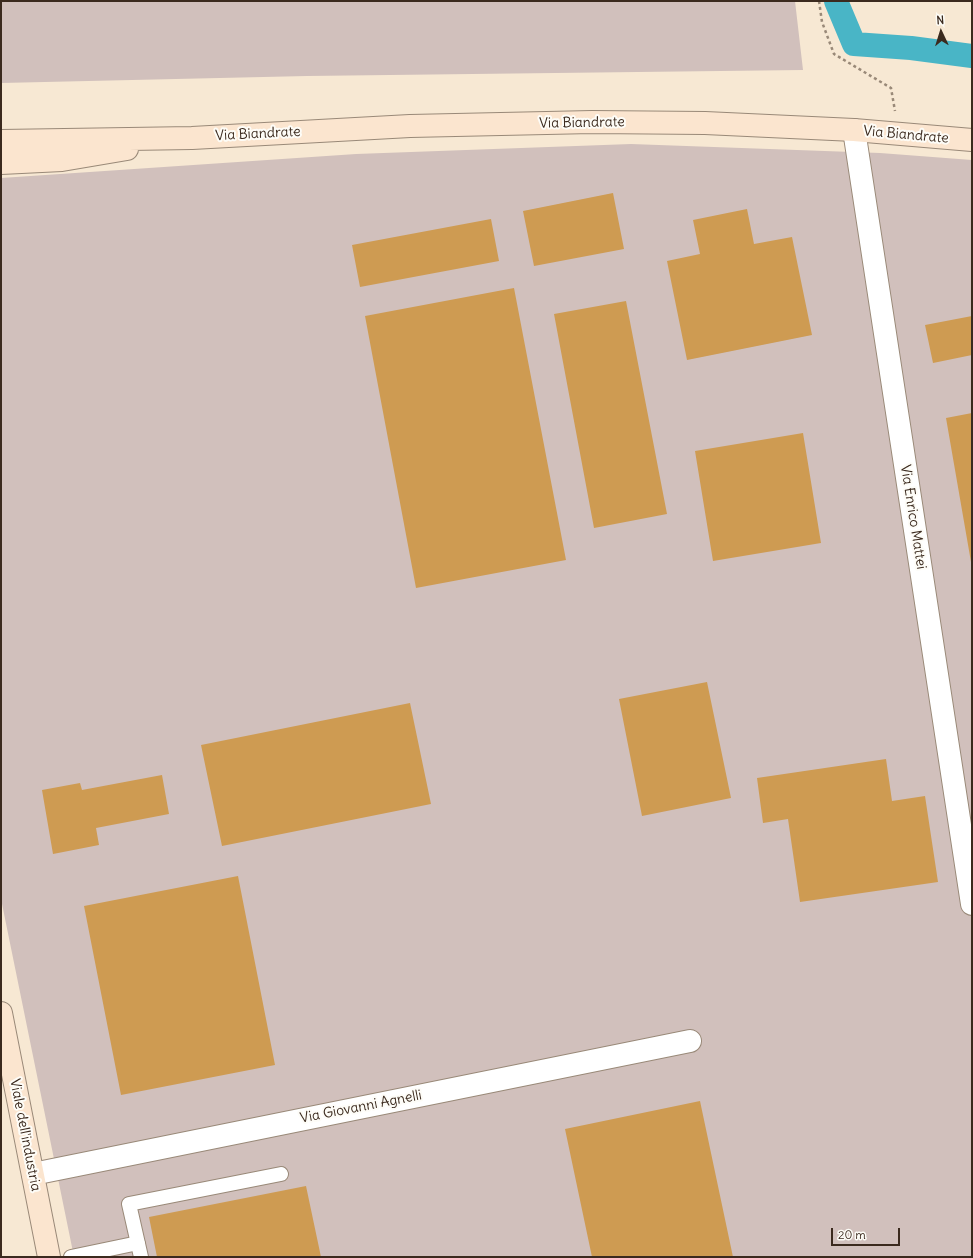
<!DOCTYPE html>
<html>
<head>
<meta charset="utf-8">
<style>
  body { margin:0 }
  #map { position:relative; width:973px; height:1258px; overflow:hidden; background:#f7e8d3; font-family:Delius,sans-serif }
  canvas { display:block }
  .frame { position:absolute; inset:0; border:2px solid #3b2a1e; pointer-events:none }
  .north { position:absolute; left:921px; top:12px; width:40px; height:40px; -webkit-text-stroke:3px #fdfcf7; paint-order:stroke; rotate:356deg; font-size:11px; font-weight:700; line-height:16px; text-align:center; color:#3b2a1e }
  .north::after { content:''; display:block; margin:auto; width:14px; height:18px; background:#3b2a1e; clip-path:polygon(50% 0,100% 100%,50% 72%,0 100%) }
  .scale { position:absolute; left:831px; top:1228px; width:69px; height:18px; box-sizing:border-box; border:2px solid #3b2a1e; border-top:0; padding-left:5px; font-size:12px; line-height:14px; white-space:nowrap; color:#3b2a1e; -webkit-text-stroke:3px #fdfcf7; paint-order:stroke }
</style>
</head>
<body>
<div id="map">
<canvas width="973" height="1258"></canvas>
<div class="frame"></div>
<div class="north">N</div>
<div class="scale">20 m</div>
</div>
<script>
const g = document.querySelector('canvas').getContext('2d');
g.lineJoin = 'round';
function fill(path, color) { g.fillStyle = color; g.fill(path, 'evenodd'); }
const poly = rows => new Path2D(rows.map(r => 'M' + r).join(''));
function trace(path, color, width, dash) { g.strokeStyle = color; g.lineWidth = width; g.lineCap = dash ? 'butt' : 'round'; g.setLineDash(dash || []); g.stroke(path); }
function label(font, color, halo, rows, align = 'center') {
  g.font = font + ' Delius,sans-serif'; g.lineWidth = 4; g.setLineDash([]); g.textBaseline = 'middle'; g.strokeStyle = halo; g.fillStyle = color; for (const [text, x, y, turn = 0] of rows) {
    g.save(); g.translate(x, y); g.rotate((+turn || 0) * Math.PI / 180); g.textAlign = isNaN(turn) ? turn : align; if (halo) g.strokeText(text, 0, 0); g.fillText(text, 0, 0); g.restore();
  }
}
fill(poly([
  [1,1,795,1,803,70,307,76,1,83],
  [631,144,880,153,972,160,972,1257,74,1257,1,899,1,178,356,154]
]), '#d1c0bc');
trace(poly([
  [836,1,854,44,911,48,972,56]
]), '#49b5c6', 24);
fill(poly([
  [613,193,624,249,534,266,523,211],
  [747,209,754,244,792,237,812,335,687,360,667,261,700,254,693,220],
  [491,219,499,261,360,287,352,245],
  [514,288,566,560,416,588,365,316],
  [626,301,667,514,594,528,554,314],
  [972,316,972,355,933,363,925,325],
  [972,413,972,562,971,562,946,418],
  [803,433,821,543,713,561,695,451],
  [707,682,731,798,642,816,619,699],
  [410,703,431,804,222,846,201,745],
  [886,759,892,801,925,796,938,882,800,902,788,819,763,823,757,778],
  [162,775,169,814,96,828,99,845,53,854,42,790,80,783,82,790],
  [238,876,275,1065,121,1095,84,906],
  [700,1101,733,1257,592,1257,565,1129],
  [306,1186,321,1257,157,1257,149,1217]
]), '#ce9b52');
const lane = poly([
  [71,1257,138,1243],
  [141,1257,129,1204,281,1174]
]);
const street = poly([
  [854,130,972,904],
  [33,1174,690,1041]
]);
const secondary = poly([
  [1,141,192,138,410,126,592,122,705,123,854,130,972,140],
  [1,163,62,160,127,149],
  [1,1013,49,1257]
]);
trace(lane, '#998978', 16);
trace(street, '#998978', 24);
trace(secondary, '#998978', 24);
trace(poly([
  [819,1,822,22,834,54,891,88,895,111]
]), '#998978', 2.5, [3, 3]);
trace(lane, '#fff', 14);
trace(street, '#fff', 22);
trace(secondary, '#fbe5cf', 22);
label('14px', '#3b2a1e', '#fdfcf7', [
  ["Via Biandrate",582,123,-1],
  ["Via Biandrate",258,134,-3],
  ["Via Biandrate",906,135,5],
  ["Via Enrico Mattei",913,517,81],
  ["Via Giovanni Agnelli",361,1107,-11],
  ["Viale dell'industria",25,1135,79]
]);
</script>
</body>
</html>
